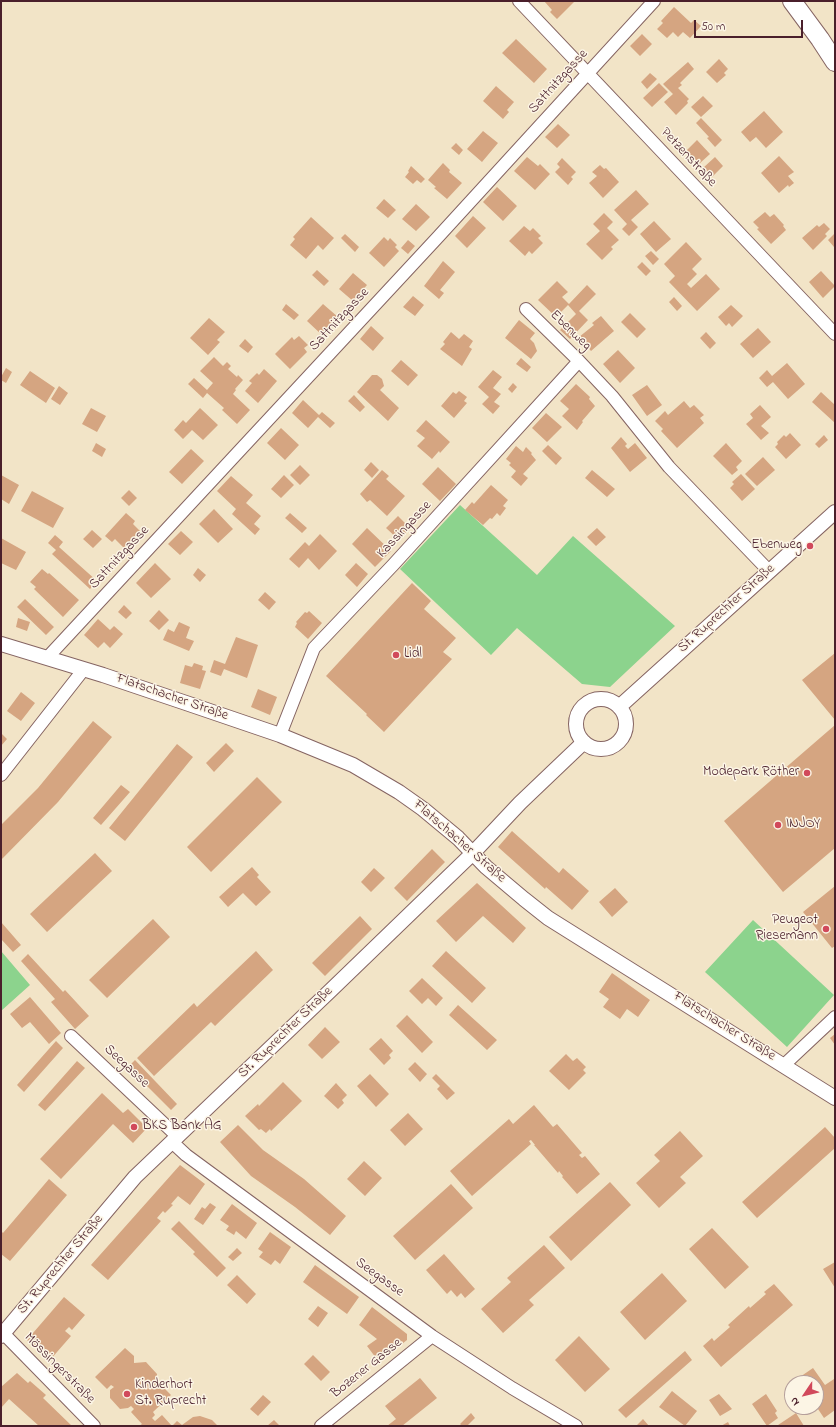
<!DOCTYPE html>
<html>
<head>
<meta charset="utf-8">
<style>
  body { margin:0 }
  #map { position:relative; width:836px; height:1427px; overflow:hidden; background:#f2e4c7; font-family:"Indie Flower",sans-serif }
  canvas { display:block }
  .frame { position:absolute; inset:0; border:2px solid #4a1f2b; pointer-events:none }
  .north { position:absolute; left:784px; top:1375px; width:40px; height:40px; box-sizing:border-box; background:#fcf5e5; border:1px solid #b59f9b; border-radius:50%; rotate:235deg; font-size:11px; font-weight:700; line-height:16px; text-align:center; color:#4a1f2b }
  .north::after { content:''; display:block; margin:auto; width:14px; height:18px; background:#d1495b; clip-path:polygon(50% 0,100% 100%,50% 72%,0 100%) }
  .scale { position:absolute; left:694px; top:20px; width:109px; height:18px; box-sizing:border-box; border:2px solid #4a1f2b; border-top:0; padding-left:5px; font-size:12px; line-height:14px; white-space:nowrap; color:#4a1f2b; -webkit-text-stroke:3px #fcf5e5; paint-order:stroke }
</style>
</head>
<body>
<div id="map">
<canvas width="836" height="1427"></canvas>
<div class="frame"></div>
<div class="north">N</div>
<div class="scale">50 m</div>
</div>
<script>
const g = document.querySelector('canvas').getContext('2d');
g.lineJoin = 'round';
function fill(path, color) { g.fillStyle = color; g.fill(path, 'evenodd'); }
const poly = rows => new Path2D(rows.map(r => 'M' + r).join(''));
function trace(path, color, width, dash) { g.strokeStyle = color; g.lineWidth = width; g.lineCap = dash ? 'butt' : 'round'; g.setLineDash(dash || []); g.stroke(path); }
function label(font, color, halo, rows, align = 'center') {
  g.font = font + ' "Indie Flower",sans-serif'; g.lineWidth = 3; g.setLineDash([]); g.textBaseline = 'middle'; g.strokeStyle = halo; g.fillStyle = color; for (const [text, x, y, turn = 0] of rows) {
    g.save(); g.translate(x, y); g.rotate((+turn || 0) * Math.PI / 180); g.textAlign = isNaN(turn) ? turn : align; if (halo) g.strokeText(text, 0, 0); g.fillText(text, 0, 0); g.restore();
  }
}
fill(poly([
  [460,505,537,575,573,536,675,626,610,687,582,684,517,628,491,655,400,569],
  [753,920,834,995,787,1047,705,972],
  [1,951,30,985,1,1011]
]), '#8cd38d');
fill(poly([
  [544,1,572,1,574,2,557,19,550,12,552,10],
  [674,7,691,23,694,20,701,26,690,38,683,32,678,37,673,32,667,38,657,29,663,23,661,21],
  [642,34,652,44,640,56,630,46],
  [516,39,547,69,534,83,502,53],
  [719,59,728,69,724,73,726,75,717,83,706,72],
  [688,62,694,69,680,83,682,85,678,88,689,99,687,101,688,103,676,115,664,102,673,94,663,84],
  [650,73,657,79,647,89,641,82],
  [659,83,668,92,652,107,643,98],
  [496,86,514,102,507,110,509,112,503,119,483,101],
  [703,96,713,106,701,117,691,107],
  [764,111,783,132,766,148,756,137,750,142,741,132],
  [701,118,722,140,715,147,707,138,709,137,696,123],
  [558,124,570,135,557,148,545,137],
  [483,131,498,143,482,162,467,149],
  [697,140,710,154,699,164,686,151],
  [456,143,463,150,459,155,451,148],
  [779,156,794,172,788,176,794,183,789,187,788,185,779,193,761,173],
  [527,157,538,166,540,164,550,174,535,190,514,171],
  [715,157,723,166,712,177,703,168],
  [562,158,576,172,571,177,573,179,568,185,555,172,560,167,557,164],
  [443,163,450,170,449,172,462,183,447,199,434,188,436,187,428,180],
  [600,165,604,169,606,168,619,182,603,198,589,183,597,176,592,172],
  [411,166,425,179,421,183,417,180,413,184,405,177,409,172,408,171],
  [497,187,517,206,503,221,483,202],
  [636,190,649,204,631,220,638,227,629,236,622,229,627,224,614,210],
  [384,199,396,210,388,218,376,208],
  [416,204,430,217,416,231,402,219],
  [765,212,770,217,774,214,784,225,783,226,786,230,771,244,757,229,759,228,753,222],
  [604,213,613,222,607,228,619,240,611,247,613,249,602,260,586,244,600,231,593,224],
  [473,216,486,228,467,248,455,236],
  [311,217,334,238,323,250,318,245,306,259,290,245,295,239,293,237],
  [654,221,671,239,656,252,640,234],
  [824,223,830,229,825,234,827,236,813,250,802,238,817,225,819,227],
  [524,226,530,231,533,228,541,236,538,238,543,243,532,254,529,251,525,256,509,241],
  [835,233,835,246,834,247,828,240],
  [345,234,359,247,355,252,341,238],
  [384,237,388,241,390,238,397,245,395,247,399,251,384,267,369,253],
  [408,240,415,246,408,254,401,248],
  [686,242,702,259,692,269,697,274,687,284,691,288,706,274,720,289,697,311,669,282,675,276,664,264],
  [651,251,659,259,653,265,645,256],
  [443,261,455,272,440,290,444,293,439,299,424,286],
  [642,262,651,271,646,276,637,267],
  [317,270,329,281,324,286,312,275],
  [821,271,835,286,823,298,809,282],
  [353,273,367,285,353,301,339,289],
  [557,281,568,292,562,297,569,304,587,285,596,294,579,311,588,320,570,339,560,330,576,314,568,305,556,317,538,300],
  [413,296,424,305,415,316,403,307],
  [674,297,682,306,677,311,669,302],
  [286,304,299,315,294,320,282,310],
  [323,304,338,317,322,335,307,321],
  [731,305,743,316,732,327,729,323,726,326,718,317],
  [630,313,646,329,637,338,621,322],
  [601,316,614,331,591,351,579,337,594,325,592,323],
  [209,318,225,332,217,340,220,342,208,355,190,338],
  [519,320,535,333,530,339,534,343,537,351,531,359,505,338],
  [371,326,384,338,373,351,360,339],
  [758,328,771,342,753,358,740,344],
  [451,332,459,339,464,334,473,341,469,347,472,349,462,366,440,349,445,344,443,342],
  [706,332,716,343,710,349,700,338],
  [299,336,308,345,304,348,307,352,290,369,275,354,292,337,294,340],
  [245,339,253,347,248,353,239,346],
  [618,350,635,368,620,383,603,364],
  [214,357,223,366,227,362,231,366,228,369,237,377,238,375,243,380,235,389,236,390,233,394,250,410,237,424,222,410,224,408,207,393,203,398,188,384,194,378,207,390,213,383,200,371],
  [521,358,531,367,527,372,516,364],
  [401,360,418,375,408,386,391,371],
  [787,363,805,384,788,399,773,382,767,387,759,378,767,370,772,376],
  [6,368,12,372,6,383,1,380,1,377],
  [264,369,277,381,258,403,245,391,252,383,249,381,257,373,259,375],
  [493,370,502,377,493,388,501,394,494,402,500,406,493,414,482,404,489,397,478,387],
  [30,371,55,388,46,403,20,385],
  [372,375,377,375,382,379,384,386,380,390,399,408,388,421,357,392],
  [513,383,517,387,512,393,508,389],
  [576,384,590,397,589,399,595,406,582,421,583,422,577,430,562,416,569,409,560,401],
  [647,385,662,405,647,416,632,395],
  [59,386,68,393,60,405,51,399],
  [459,391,467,397,464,401,467,403,454,418,441,406,453,392,456,394],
  [821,392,835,405,835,423,812,402],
  [354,395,365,407,360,412,348,401],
  [303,400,319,415,322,412,335,423,330,428,318,417,308,428,292,413],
  [684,401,690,408,694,405,704,415,700,418,704,423,677,448,661,431,663,429,655,421,665,411,668,415],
  [760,405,771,417,761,426,769,433,761,440,746,424,753,418,750,414],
  [91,408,106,416,97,432,82,424],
  [200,408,218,425,203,440,192,430,183,439,174,430,183,420,186,423],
  [546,413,562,427,547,442,532,428],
  [426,420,450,442,440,453,439,451,432,459,417,446,425,438,416,431],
  [281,428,299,445,285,460,267,443],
  [790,433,801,445,786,459,775,447,778,444,777,442,784,435,786,437],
  [824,435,828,440,819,448,815,444],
  [621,437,627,444,625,446,628,449,635,443,647,458,630,472,611,448],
  [96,443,106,449,102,457,92,451],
  [726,443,742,461,736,467,738,470,732,475,713,456],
  [548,445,562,458,556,465,542,451],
  [516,446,523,452,526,447,532,453,531,454,536,460,523,474,528,478,521,486,511,477,516,471,509,465,511,463,506,459],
  [191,449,204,461,182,484,169,472],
  [763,457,775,470,757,486,745,474],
  [371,462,379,470,372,478,364,470],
  [300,465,310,475,300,485,290,475],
  [438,467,456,484,440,501,422,484],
  [382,470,389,476,386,479,405,496,387,516,370,500,367,502,360,494],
  [592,470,615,489,607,497,585,478],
  [741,474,755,489,742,501,730,488,734,484,732,482],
  [1,475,19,485,9,504,1,499],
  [284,475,294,485,281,498,271,489],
  [231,476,253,495,246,503,261,516,254,524,260,529,255,535,232,514,236,509,217,491],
  [491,485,508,500,503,506,506,508,500,516,497,513,492,519,490,518,483,525,465,510,472,502,474,504],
  [129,490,137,498,129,506,121,498],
  [32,491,64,508,53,528,21,511],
  [214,509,233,529,218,543,199,524],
  [126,513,135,521,133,524,140,531,124,548,115,539,112,542,105,536],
  [290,513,307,528,302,533,285,518],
  [398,516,410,528,399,540,386,528],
  [367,528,391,551,375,567,352,544],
  [597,528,606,537,596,546,587,537],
  [92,530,102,539,93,548,83,539],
  [181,531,193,542,180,555,168,544],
  [320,534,337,551,319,570,308,558,299,568,289,559,305,542,309,546],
  [55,535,63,542,59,547,97,581,90,589,52,554,56,550,48,543],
  [1,538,26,552,16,570,1,563],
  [155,563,171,579,151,598,136,583],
  [356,563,368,574,357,587,345,575],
  [198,568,206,575,200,582,193,575],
  [42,569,48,574,49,573,79,600,63,617,34,589,36,587,30,582],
  [412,583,431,601,424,609,456,638,443,652,452,659,384,732,366,715,367,714,326,676],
  [265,592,276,602,269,610,258,600],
  [25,599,54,627,46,635,17,607],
  [124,605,132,613,126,619,118,612],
  [159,610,169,620,159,630,149,621],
  [309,611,322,623,308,639,295,627,297,623,296,622,305,612,307,613],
  [18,618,30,622,27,631,16,627],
  [98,619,110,630,114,626,123,634,110,648,104,642,98,648,84,635],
  [179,622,190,627,186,638,194,641,189,651,163,640,168,629,174,632],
  [236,637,258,645,247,678,224,669,221,676,210,672,214,660,225,664],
  [835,653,835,720,802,680],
  [194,663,203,666,202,670,206,671,200,689,180,683,185,665,192,667],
  [258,689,277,697,270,715,251,707],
  [21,692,35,703,21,721,7,711],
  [93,721,112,737,58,802,1,860,1,825,38,788],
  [835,725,835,848,783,892,724,821],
  [1,733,7,739,1,746],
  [226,743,234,751,214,772,206,763],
  [177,744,193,757,125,841,109,828],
  [257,777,282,802,211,872,187,847],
  [121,785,130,792,101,825,93,818],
  [512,831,559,873,563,868,589,891,572,910,546,887,545,889,498,847],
  [432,849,445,862,407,901,394,888],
  [95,853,112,871,47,932,30,914],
  [252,867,259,875,257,877,271,892,256,906,243,893,228,907,219,897],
  [374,868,385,878,371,892,361,882],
  [477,883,526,928,513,943,483,916,456,942,436,921],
  [835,886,835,946,832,948,803,912],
  [615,888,628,902,612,917,599,902],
  [360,916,372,929,325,976,312,963],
  [153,919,170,937,107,998,89,980],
  [1,922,21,945,13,952,1,939],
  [256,951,273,970,215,1026,211,1022,154,1076,137,1058,194,1003,197,1007],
  [446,951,486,988,472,1003,432,966],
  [28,954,63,992,65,990,89,1016,75,1029,51,1002,55,999,21,961],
  [612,973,650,1000,638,1017,627,1009,620,1019,603,1007,609,999,599,992],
  [422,978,443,998,436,1006,428,998,422,1004,409,991],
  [30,997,61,1033,49,1044,30,1022,22,1028,10,1014],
  [458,1005,497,1040,487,1050,449,1015],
  [407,1015,433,1042,422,1053,396,1026],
  [325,1027,340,1042,322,1059,308,1045],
  [835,1034,835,1045,830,1038],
  [381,1038,393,1051,389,1055,391,1058,384,1065,369,1049],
  [56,1041,63,1048,24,1092,17,1085],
  [566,1054,573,1061,577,1058,586,1067,583,1070,586,1073,569,1090,549,1071],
  [135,1060,177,1104,171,1110,128,1067],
  [77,1061,85,1068,45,1111,38,1105],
  [415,1062,427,1074,420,1082,408,1069],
  [370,1074,389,1094,376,1107,357,1086],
  [436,1074,455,1093,447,1100,437,1089,440,1086,432,1078],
  [283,1082,302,1101,271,1131,270,1129,266,1133,261,1129,259,1130,245,1116,258,1104,259,1106],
  [336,1083,347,1095,342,1100,344,1103,338,1109,324,1096],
  [102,1093,123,1113,128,1109,147,1128,133,1143,113,1124,61,1179,40,1159],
  [534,1105,553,1127,557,1124,582,1153,579,1155,582,1158,585,1156,600,1174,577,1194,562,1177,563,1176,559,1171,558,1173,534,1145,535,1145,531,1140,529,1141,531,1144,472,1196,450,1171,509,1119,513,1124],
  [408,1113,423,1129,405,1146,390,1130],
  [238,1125,263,1150,304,1179,346,1216,330,1235,295,1207,251,1176,220,1142],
  [825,1127,835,1138,835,1148,757,1218,742,1202],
  [680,1131,703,1156,680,1177,686,1183,659,1208,636,1183,660,1161,654,1155],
  [364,1161,382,1178,365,1196,347,1179],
  [180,1165,205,1184,190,1205,178,1196,171,1204,173,1205,165,1213,163,1211,157,1218,161,1221,108,1280,91,1265],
  [49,1179,67,1195,10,1261,1,1254,1,1231,3,1233],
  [610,1182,631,1205,571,1261,549,1237],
  [451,1184,473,1208,415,1260,393,1236],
  [210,1203,216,1207,203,1225,194,1219,202,1207,205,1209],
  [232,1204,257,1223,246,1239,236,1231,234,1235,226,1230,229,1226,220,1220],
  [179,1221,226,1268,217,1277,193,1254,195,1252,171,1229],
  [712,1228,749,1267,725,1289,689,1249],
  [270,1232,291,1247,280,1264,275,1260,271,1265,259,1257,263,1252,258,1249],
  [544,1245,565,1268,529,1300,534,1305,503,1333,481,1309,511,1282,507,1278],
  [237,1248,242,1253,233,1261,228,1257],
  [444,1254,475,1289,465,1298,461,1293,457,1297,451,1290,447,1294,426,1270],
  [835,1262,835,1288,823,1269],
  [315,1265,359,1297,347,1314,303,1282],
  [662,1273,687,1301,645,1340,620,1312],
  [237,1275,256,1294,247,1304,227,1285],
  [774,1284,793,1305,721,1367,703,1346,712,1338,714,1341,730,1327,728,1325,749,1306,750,1308,766,1294,764,1292],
  [64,1297,85,1315,72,1330,69,1327,65,1331,71,1336,50,1360,27,1340],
  [318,1306,328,1313,318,1327,308,1319],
  [372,1307,407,1334,407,1340,379,1362,367,1346,377,1339,359,1325],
  [579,1336,610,1369,585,1392,555,1360],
  [125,1348,134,1356,134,1363,146,1362,157,1374,157,1387,163,1387,171,1395,153,1412,155,1415,152,1418,155,1421,162,1415,172,1426,177,1421,182,1425,193,1417,200,1416,212,1420,218,1426,139,1426,142,1424,131,1412,134,1409,131,1406,128,1408,120,1409,110,1398,110,1390,114,1387,111,1385,107,1389,95,1377],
  [685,1351,692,1360,626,1418,618,1410],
  [313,1355,330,1372,321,1381,304,1364],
  [813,1368,825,1385,834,1379,835,1381,835,1410,824,1418,816,1406,816,1383,800,1383,797,1379],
  [17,1373,28,1383,30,1381,46,1395,43,1398,72,1426,39,1426,9,1399,1,1408,1,1387],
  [420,1378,437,1398,402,1426,387,1426,396,1419,385,1406],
  [672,1391,697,1411,685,1426,659,1407],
  [719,1394,732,1409,720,1416,709,1400],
  [766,1394,777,1411,775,1413,778,1418,767,1426,752,1404],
  [263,1395,271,1402,258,1416,250,1409],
  [471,1413,475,1418,467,1426,462,1426,460,1424],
  [796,1413,804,1426,779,1426,778,1425],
  [643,1419,649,1426,636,1426],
  [274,1420,280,1426,267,1426],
  [728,1422,730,1426,721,1426]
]), '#d5a581');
const minor = poly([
  [519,1,835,334],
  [526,309,579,361,612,396,669,467,769,571],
  [47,658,438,237,654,1],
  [280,735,314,648,393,565,579,361],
  [1,775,84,669],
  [71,1036,178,1137],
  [784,1065,835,1017],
  [172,1142,186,1155,432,1336,512,1388,576,1426],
  [1,1331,94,1426],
  [321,1426,432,1336]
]);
const tertiary = poly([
  [1,644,103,675,189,704,280,735,353,765,399,792,423,809,458,838,486,867,524,899,548,918,835,1098],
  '576 724a25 25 0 1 1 50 0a25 25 0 1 1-50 0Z',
  [619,707,835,512],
  [1,1336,135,1177,331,990,473,853,520,803,584,742]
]);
const primary = poly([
  [792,1,820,39,835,62]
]);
trace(minor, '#856462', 14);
trace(tertiary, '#856462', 16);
trace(primary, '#856462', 20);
trace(minor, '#fff', 12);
trace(tertiary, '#fff', 14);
trace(primary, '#fff', 18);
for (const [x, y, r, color] of [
  [810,546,4,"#d1495b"],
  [396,655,4,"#d1495b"],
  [807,773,4,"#d1495b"],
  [778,825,4,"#d1495b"],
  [826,929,4,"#d1495b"],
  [134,1127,4,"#d1495b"],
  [127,1394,4,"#d1495b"]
]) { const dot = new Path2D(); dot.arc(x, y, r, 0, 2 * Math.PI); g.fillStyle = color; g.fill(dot); trace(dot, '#fcf5e5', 1.5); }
label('14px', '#4a1f2b', '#fcf5e5', [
  ["Sattnitzgasse",559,82,-48],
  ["Petzenstraße",688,158,47],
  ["Sattnitzgasse",340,320,-47],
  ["Ebenweg",570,331,44],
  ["Kassingasse",405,530,-47],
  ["Sattnitzgasse",120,558,-47],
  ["St. Ruprechter Straße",727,609,-42],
  ["Flatschacher Straße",172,698,19],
  ["Flatschacher Straße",459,842,41],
  ["Flatschacher Straße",724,1027,32],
  ["St. Ruprechter Straße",286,1033,-44],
  ["Seegasse",126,1067,43],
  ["St. Ruprechter Straße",61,1265,-50],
  ["Seegasse",379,1278,36],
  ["Mössingerstraße",59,1369,45],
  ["Bozener Gasse",367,1369,-39]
]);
label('14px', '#4a1f2b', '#fcf5e5', [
  ["Ebenweg",802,546,"right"],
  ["Lidl",404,655],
  ["Modepark Röther",799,773,"right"],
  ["INJOY",786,825],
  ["Peugeot",818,921,"right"],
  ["Riesemann",818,937,"right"],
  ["BKS Bank AG",142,1127],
  ["Kinderhort",135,1386],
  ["St. Ruprecht",135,1402]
], 'left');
</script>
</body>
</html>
